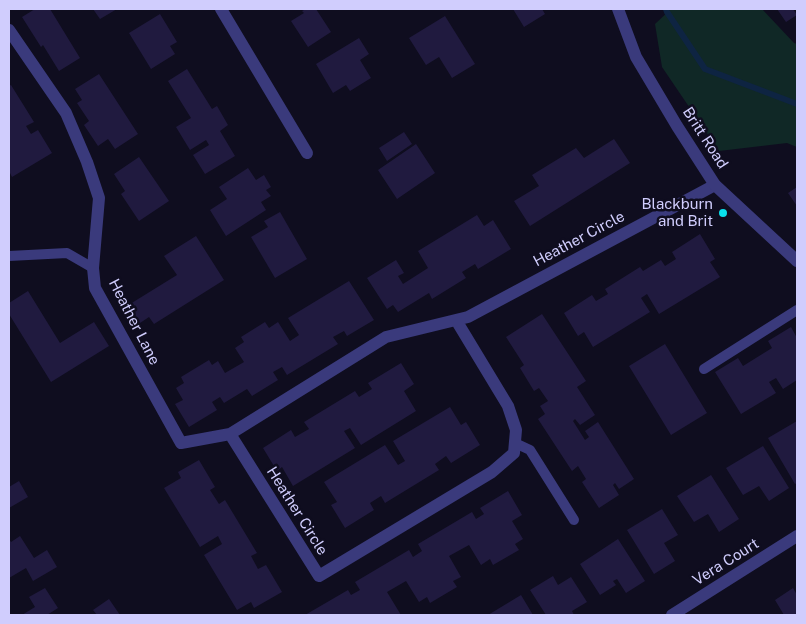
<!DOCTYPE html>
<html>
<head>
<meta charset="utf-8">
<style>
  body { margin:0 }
  #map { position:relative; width:806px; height:624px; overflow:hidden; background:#0f0d1f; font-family:"Public Sans",sans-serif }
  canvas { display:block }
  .frame { position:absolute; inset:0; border:10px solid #d0cdfd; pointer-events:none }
</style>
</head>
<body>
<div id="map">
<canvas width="806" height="624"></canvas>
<div class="frame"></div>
</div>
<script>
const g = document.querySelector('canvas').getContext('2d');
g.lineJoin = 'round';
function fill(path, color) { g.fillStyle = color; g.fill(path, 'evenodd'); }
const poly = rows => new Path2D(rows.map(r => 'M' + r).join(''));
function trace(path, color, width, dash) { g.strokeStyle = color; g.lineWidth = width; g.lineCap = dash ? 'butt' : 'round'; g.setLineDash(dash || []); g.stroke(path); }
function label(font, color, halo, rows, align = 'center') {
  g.font = font + ' "Public Sans",sans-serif'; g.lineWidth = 5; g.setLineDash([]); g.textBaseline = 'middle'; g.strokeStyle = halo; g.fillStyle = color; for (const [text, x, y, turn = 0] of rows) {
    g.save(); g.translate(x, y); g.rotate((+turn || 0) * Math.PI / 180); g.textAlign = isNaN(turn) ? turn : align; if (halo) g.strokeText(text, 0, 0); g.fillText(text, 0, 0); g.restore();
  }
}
fill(poly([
  [671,9,762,9,794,43,797,44,797,147,787,143,719,151,662,67,655,24]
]), '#102826');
trace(poly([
  [666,9,667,12,705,69,797,104]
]), '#0e2442', 6);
fill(poly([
  [35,9,50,9,80,58,59,71,43,45,41,47,22,17],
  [93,9,117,9,100,19],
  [306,9,316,9,331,32,308,47,291,21,304,13,302,11],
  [513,9,542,9,545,14,524,27],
  [777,9,793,9,797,15,786,22],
  [160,14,177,42,170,46,175,54,151,69,129,33],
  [445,16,475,64,452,78,439,57,426,65,409,38],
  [359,38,369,54,360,60,371,78,350,91,346,85,333,93,316,64],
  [187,69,212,109,217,106,228,125,220,131,235,156,205,174,193,155,209,145,206,140,190,150,176,127,191,118,168,81],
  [99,74,138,134,115,149,108,139,98,146,84,125,89,121,77,103,82,100,75,89],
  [11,85,34,122,26,126,31,134,38,130,52,153,12,177,9,171,9,86],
  [404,132,412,144,387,161,379,148],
  [614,139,630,163,530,226,514,201,539,186,532,175,576,148,584,158],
  [416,144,435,173,397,199,378,170],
  [139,157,169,201,139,221,121,194,125,191,114,174],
  [248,168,256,180,264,175,271,187,266,190,271,196,261,202,266,210,226,236,210,210,227,199,219,187],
  [797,187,797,206,788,193],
  [280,212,307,259,275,278,251,237,268,227,264,221],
  [477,215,484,226,493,220,511,249,478,269,475,264,462,272,466,278,432,299,429,293,398,312,393,305,387,309,367,278,396,260,404,273,398,276,403,284,428,268,418,251],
  [700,234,715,259,710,262,720,277,659,314,647,294,641,298,650,312,593,347,584,332,578,336,564,313,592,295,596,301,608,294,605,289,640,267,643,271,661,260,665,266,676,259,672,252],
  [196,236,224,280,154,324,149,317,134,327,122,309,177,275,164,256],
  [349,281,374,320,347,336,344,331,333,337,338,344,287,375,282,367,273,372,278,380,252,396,247,389,224,403,220,397,212,402,217,410,189,427,175,404,183,400,176,388,184,383,181,377,209,360,212,365,218,361,225,373,244,362,235,348,244,342,241,337,265,322,269,328,278,322,290,341,299,335,288,318],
  [28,291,60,343,94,322,109,346,51,382,9,314,9,303],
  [542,314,586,381,577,387,595,415,580,425,575,419,573,421,585,440,589,437,585,431,598,422,634,479,619,489,615,483,613,485,619,495,599,508,582,482,586,479,578,466,572,471,538,419,545,414,540,406,548,401,539,388,534,391,520,368,524,365,506,337],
  [791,327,797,338,797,380,783,389,776,378,769,382,776,393,741,414,715,372,738,358,743,366,772,348,768,341],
  [665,344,707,413,671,435,629,366],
  [401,363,414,384,404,391,416,411,361,445,350,428,344,431,355,448,293,486,282,467,277,471,263,448,291,430,295,437,309,429,304,422,355,391,359,397,372,389,368,383],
  [450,407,461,425,466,422,480,445,451,463,446,456,435,464,439,470,385,503,381,496,370,503,374,510,345,528,331,505,337,502,324,482,385,445,398,465,405,461,393,441],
  [797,421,797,483,795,484,768,438],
  [763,446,789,488,769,501,759,486,743,495,726,468],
  [199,460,215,487,210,490,219,504,225,500,257,553,251,556,258,569,266,565,282,592,254,608,251,602,237,610,204,555,222,544,218,536,200,547,164,488,181,478,178,472],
  [711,475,739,519,719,532,708,514,694,522,677,496],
  [19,481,28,497,9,508,9,487],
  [508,491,522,515,512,521,523,539,515,544,519,550,493,565,490,559,481,565,469,545,449,556,461,577,453,581,457,587,430,603,427,597,419,602,406,581,387,592,401,615,305,615,348,590,351,595,360,590,355,582,409,550,413,557,422,551,418,544,472,512,476,519,484,514,480,508],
  [662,509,678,535,664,543,675,561,654,574,627,530],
  [20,536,34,558,47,550,57,567,33,581,26,568,9,578,9,539,11,542],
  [618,539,645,581,626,593,617,579,613,581,616,585,600,595,580,564],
  [553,576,558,585,571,577,587,602,572,611,574,615,546,615,530,590],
  [45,588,58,608,47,615,22,615,35,607,29,597],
  [793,588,797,595,797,615,784,615,775,600],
  [521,595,533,615,488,615],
  [109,599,120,615,97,615,93,610]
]), '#201a3f');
trace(poly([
  [9,256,67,253,93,268],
  [704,369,797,310],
  [515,443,530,450,574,520]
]), '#3a3a7c', 10);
trace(poly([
  [221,9,307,153],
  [9,30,66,113,87,162,99,198,93,268,95,288,181,443,230,434],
  [456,320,508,406,516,430,514,453,492,472,319,576,230,434,386,337,468,317,715,185],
  [672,615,797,536]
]), '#3a3a7c', 12);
trace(poly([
  [618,9,636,57,677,126,715,185,797,261]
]), '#3a3a7c', 12);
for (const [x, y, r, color] of [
  [723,213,5,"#09e0ec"]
]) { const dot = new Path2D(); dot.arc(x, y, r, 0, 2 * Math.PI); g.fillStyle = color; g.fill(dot); trace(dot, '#0f0d1f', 2); }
label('15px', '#d0cdfd', '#0f0d1f', [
  ["Britt Road",705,138,57],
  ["Heather Circle",579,239,-28],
  ["Heather Lane",134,322,63],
  ["Heather Circle",297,511,58],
  ["Vera Court",726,562,-32]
]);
label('15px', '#d0cdfd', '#0f0d1f', [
  ["Blackburn",713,204],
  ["and Brit",713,221]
], 'right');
</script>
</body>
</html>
